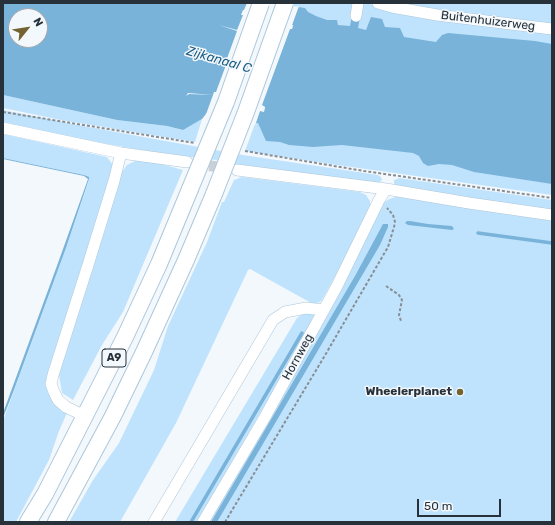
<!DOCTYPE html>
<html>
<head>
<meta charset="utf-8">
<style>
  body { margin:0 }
  #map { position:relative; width:555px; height:525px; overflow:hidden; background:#f3f8fc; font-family:Rubik,sans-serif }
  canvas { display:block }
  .frame { position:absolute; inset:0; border:4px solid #273139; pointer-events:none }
  .north { position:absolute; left:8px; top:8px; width:40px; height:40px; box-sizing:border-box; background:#f3f8fc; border:1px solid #a1a8ae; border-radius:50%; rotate:60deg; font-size:11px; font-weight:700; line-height:16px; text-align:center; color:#273139 }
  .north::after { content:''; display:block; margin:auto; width:14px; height:18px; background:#746230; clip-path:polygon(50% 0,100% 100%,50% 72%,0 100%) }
  .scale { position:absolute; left:417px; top:499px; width:84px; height:18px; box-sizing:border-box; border:2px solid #273139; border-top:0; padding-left:5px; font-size:12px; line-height:14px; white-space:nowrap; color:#273139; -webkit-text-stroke:3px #f3f8fc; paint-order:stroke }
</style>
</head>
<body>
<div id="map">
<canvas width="555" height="525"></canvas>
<div class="frame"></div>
<div class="north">N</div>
<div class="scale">50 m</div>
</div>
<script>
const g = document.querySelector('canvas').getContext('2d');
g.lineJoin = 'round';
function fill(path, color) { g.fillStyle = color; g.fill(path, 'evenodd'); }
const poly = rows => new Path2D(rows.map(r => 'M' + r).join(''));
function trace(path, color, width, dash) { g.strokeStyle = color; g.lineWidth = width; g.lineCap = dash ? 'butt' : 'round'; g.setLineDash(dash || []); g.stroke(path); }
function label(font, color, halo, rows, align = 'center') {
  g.font = font + ' Rubik,sans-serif'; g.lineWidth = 3; g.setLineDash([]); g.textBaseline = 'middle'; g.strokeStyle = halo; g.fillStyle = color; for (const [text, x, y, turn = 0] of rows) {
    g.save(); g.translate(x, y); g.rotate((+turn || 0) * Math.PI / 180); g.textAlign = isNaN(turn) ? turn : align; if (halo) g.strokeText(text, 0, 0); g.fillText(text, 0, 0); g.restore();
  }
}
fill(poly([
  [268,3,365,3,380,6,552,33,552,195,337,165,245,151,260,110,263,111,265,107,261,106,298,7],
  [391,3,552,3,552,25,526,22],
  [3,95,117,120,167,126,182,130,202,119,195,142,61,120,3,108],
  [3,110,83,126,243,155,378,175,381,177,382,180,379,183,376,183,239,166,216,160,191,157,181,157,101,143,3,124],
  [3,134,107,157,113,165,109,180,81,273,48,374,67,413,59,431,49,460,16,522,3,522,3,421,66,248,88,183,89,178,84,175,3,158],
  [137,160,165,165,183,170,123,312,102,345,73,400,62,393,59,375,119,176,127,165],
  [242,177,360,192,366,195,370,201,370,209,357,237,322,300,320,302,313,304,250,269,248,270,176,423,120,522,69,522,93,480,119,443,154,370,168,326,207,242,222,202,224,202,234,180],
  [399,178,552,200,552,212,396,185,394,184,394,180,397,179],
  [399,196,552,221,552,522,206,522,382,204,389,199],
  [307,313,314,314,315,316,269,398,197,522,175,522,297,318,301,315]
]), '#c0e3fd');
fill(poly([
  [3,3,268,3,210,109,202,119,183,130,167,126,117,120,3,95],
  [16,16,40,16,40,40,16,40],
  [298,7,305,8,308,12,316,16,327,20,337,20,338,25,350,26,352,15,360,17,358,28,366,30,371,17,382,19,385,27,400,28,404,37,436,42,442,35,448,33,535,41,552,44,552,184,474,172,452,165,439,164,428,166,423,163,419,156,413,153,342,145,313,147,289,145,280,142,266,141,258,123,256,123,260,110,264,111,265,107,261,106,290,28,292,29,293,25,292,25],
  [3,158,84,175,89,177,89,179,66,248,14,390,3,418,3,413,58,263,88,179,84,176,3,159],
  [407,221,410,221,428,224,452,226,454,229,452,230,408,225,405,223],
  [383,224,388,224,388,227,380,245,217,522,211,522,355,276]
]), '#79b3da');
fill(poly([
  [247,3,279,3,296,7,299,6,292,25,293,25,292,29,290,29,262,105,265,107,264,112,260,111,255,125,211,111,204,120,213,95,189,94,186,96,188,93,213,95,214,92,216,92,226,65,225,64,237,31,219,25,237,30,243,15,241,15,243,10,244,10]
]), '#f3f8fc');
trace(poly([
  [478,233,552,243],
  [191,522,302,333]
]), '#79b3da', 3.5);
trace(poly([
  [193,163,230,169]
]), '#cad0d5', 11, [11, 5.5]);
const minor = poly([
  [378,3,392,7,437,15,552,29],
  [356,16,358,3],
  [3,128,121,153,187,162],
  [237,170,386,189,469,203,552,215],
  [85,416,66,407,58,400,54,392,51,384,53,375,88,265,114,181,121,153],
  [154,522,273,320,285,312,306,308,324,310],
  [203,522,265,417,337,286,379,200,386,189]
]);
const highway = poly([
  [28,522,45,494,125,337,159,264,190,189],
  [56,522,113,416,144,352,186,260,214,194]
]);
trace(minor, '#acc7db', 12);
trace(highway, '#acc7db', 18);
trace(poly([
  [3,112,195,143],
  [245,151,364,171,552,198],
  [386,286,399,295,402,300,399,315,401,321],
  [225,522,324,357,388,247,394,227,395,222,393,215,387,208]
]), '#878f95', 2, [3, 2]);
trace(minor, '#fff', 11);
trace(highway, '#fff', 16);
const highwayBridge = poly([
  [190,189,226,102,261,3],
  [214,194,246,112,285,3]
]);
trace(highwayBridge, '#acc7db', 18, []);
trace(highwayBridge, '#fff', 16);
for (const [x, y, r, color] of [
  [460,392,4,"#746230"]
]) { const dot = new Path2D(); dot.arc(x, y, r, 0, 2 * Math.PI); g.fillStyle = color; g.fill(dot); trace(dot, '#f3f8fc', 1.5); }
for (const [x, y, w] of [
  [114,358,24]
]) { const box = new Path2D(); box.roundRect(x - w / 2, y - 9, w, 18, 3); g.fillStyle = '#f3f8fc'; g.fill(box); trace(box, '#273139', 1); }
label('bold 11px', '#273139', null, [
  ["A9",114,358]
]);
label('12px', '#273139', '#f3f8fc', [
  ["Buitenhuizerweg",488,21,7],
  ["Hornweg",298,357,-61]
]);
label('bold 12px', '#273139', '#f3f8fc', [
  ["Wheelerplanet",452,392]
], 'right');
label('italic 13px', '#1b5d84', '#f3f8fc', [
  ["Zijkanaal C",219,60,16]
]);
</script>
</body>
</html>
